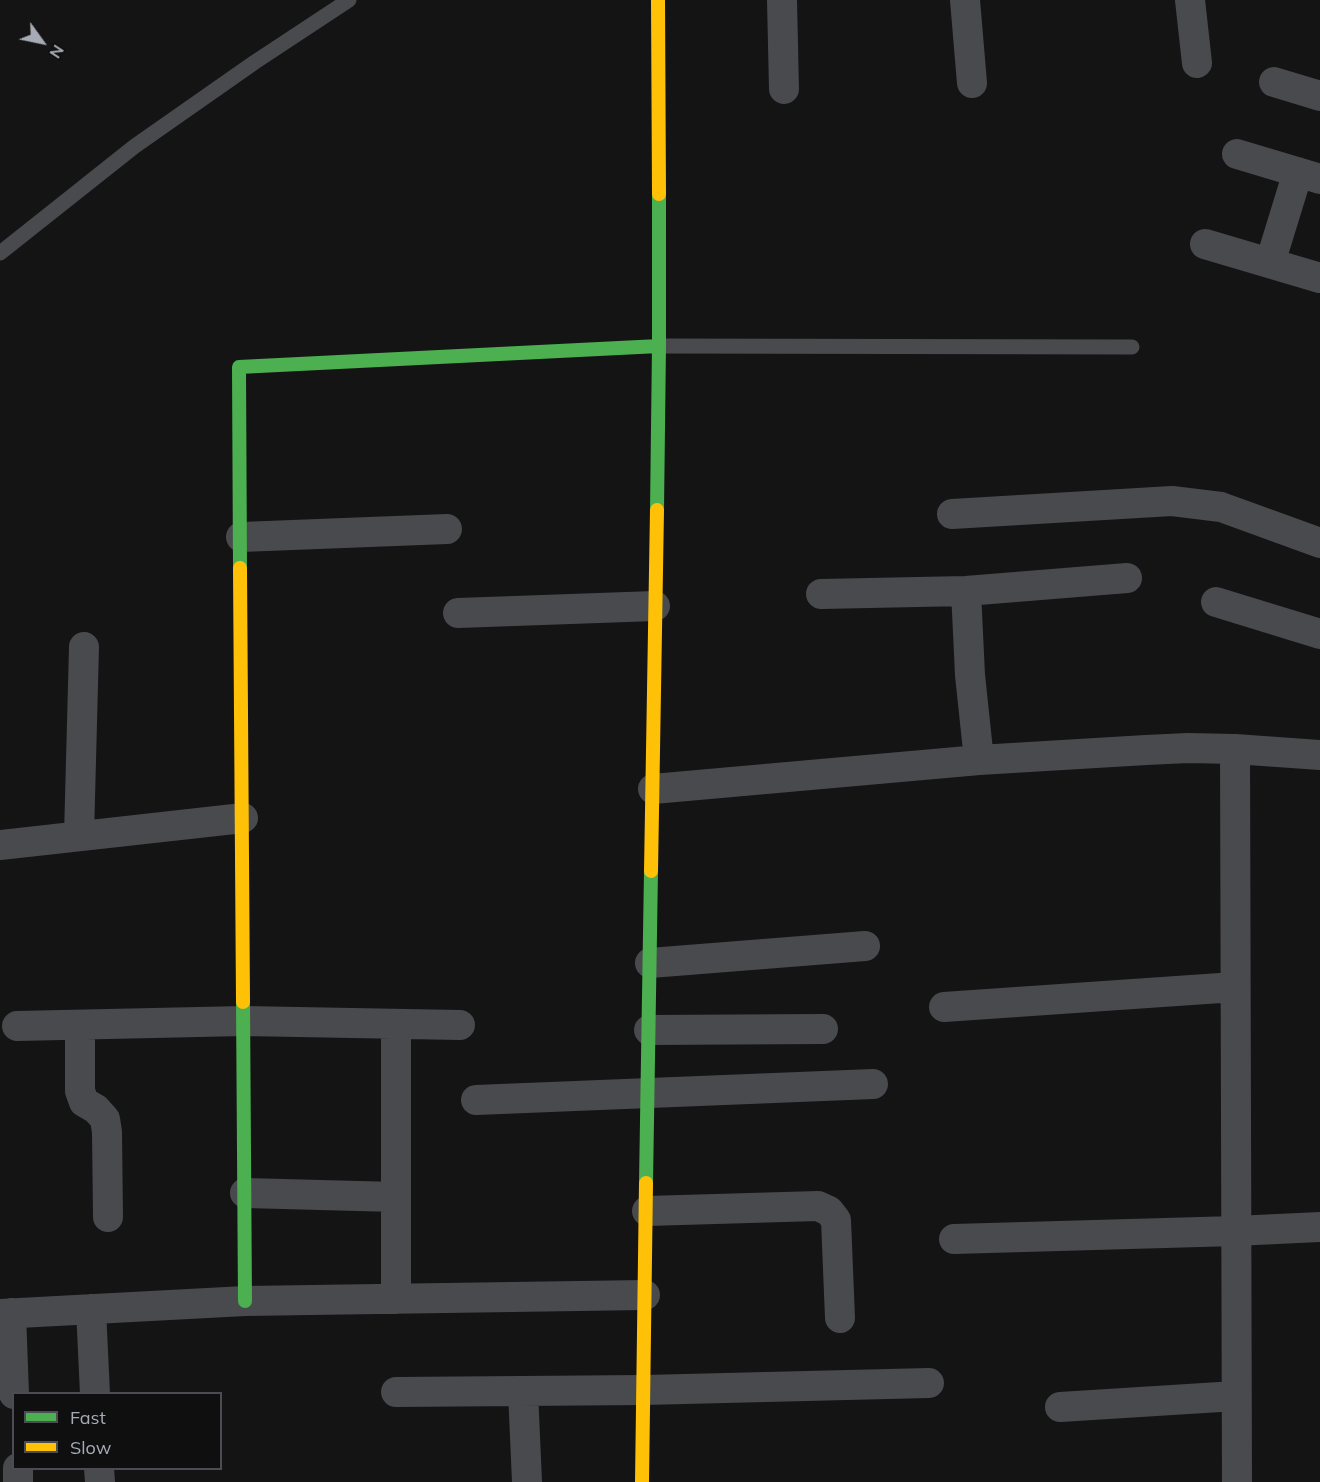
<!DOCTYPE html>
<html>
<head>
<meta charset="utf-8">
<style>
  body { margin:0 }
  #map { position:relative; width:1320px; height:1482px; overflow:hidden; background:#141415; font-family:Mulish,sans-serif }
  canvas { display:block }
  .legend { position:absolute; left:12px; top:1392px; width:210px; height:78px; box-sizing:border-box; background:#0f0f10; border:2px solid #4b4d52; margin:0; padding:8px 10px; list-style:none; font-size:18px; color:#a6abb5 }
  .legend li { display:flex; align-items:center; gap:12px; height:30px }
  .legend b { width:30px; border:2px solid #4b4d52 }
  .north { position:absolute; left:12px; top:12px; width:60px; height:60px; -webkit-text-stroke:4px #0f0f10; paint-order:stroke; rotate:123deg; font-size:16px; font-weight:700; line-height:24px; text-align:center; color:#a6abb5 }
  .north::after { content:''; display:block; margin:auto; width:21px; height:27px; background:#a6abb5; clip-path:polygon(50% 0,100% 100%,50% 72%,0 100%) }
</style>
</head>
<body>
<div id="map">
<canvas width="1320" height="1482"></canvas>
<ul class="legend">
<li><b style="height:8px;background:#4caf50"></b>Fast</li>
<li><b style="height:8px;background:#ffc107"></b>Slow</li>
</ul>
<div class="north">N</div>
</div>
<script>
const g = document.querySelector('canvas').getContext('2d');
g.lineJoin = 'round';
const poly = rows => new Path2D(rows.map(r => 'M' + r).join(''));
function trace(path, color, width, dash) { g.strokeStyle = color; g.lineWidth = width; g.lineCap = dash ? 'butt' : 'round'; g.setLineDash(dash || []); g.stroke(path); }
trace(poly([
  [0,253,135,146,255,62,349,0],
  [659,346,1132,347]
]), '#494a4d', 15);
trace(poly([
  [782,0,784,89],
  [965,0,972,83],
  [1190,0,1197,63],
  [1274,82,1320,96],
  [1237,154,1320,179],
  [1205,244,1320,278],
  [1270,263,1298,172],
  [952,514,1172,501,1221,507,1320,543],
  [241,537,447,529],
  [966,591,970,675,979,760],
  [821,594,966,591,1127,578],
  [1216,602,1320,634],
  [458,613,655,606],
  [1235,749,1237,1482],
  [653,789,979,760,1146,750,1188,748,1235,749,1320,755],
  [79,836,84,647],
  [0,845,243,818],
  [650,963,865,946],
  [944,1007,1235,987],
  [80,1025,80,1091,84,1102,96,1109,105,1119,107,1132,108,1217],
  [17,1026,244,1021,460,1025],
  [649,1030,823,1029],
  [476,1100,873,1084],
  [245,1193,396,1197],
  [647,1211,818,1206,829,1211,836,1220,840,1318],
  [954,1239,1235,1231,1320,1227],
  [396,1299,396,1024],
  [91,1309,95,1394],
  [11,1313,14,1394],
  [0,1314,245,1301,645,1295],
  [523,1391,527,1482],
  [396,1392,644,1390,929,1383],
  [1060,1407,1236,1396],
  [18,1468,18,1482],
  [99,1468,100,1482]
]), '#494a4d', 30);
trace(poly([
  [657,510,659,346,659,194],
  [240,568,239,367,659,346],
  [243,1002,245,1301],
  [646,1183,651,871]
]), '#4caf50', 14);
trace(poly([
  [658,0,659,194],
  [240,568,243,1002],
  [651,871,657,510],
  [642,1482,646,1183]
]), '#ffc107', 14);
</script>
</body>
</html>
